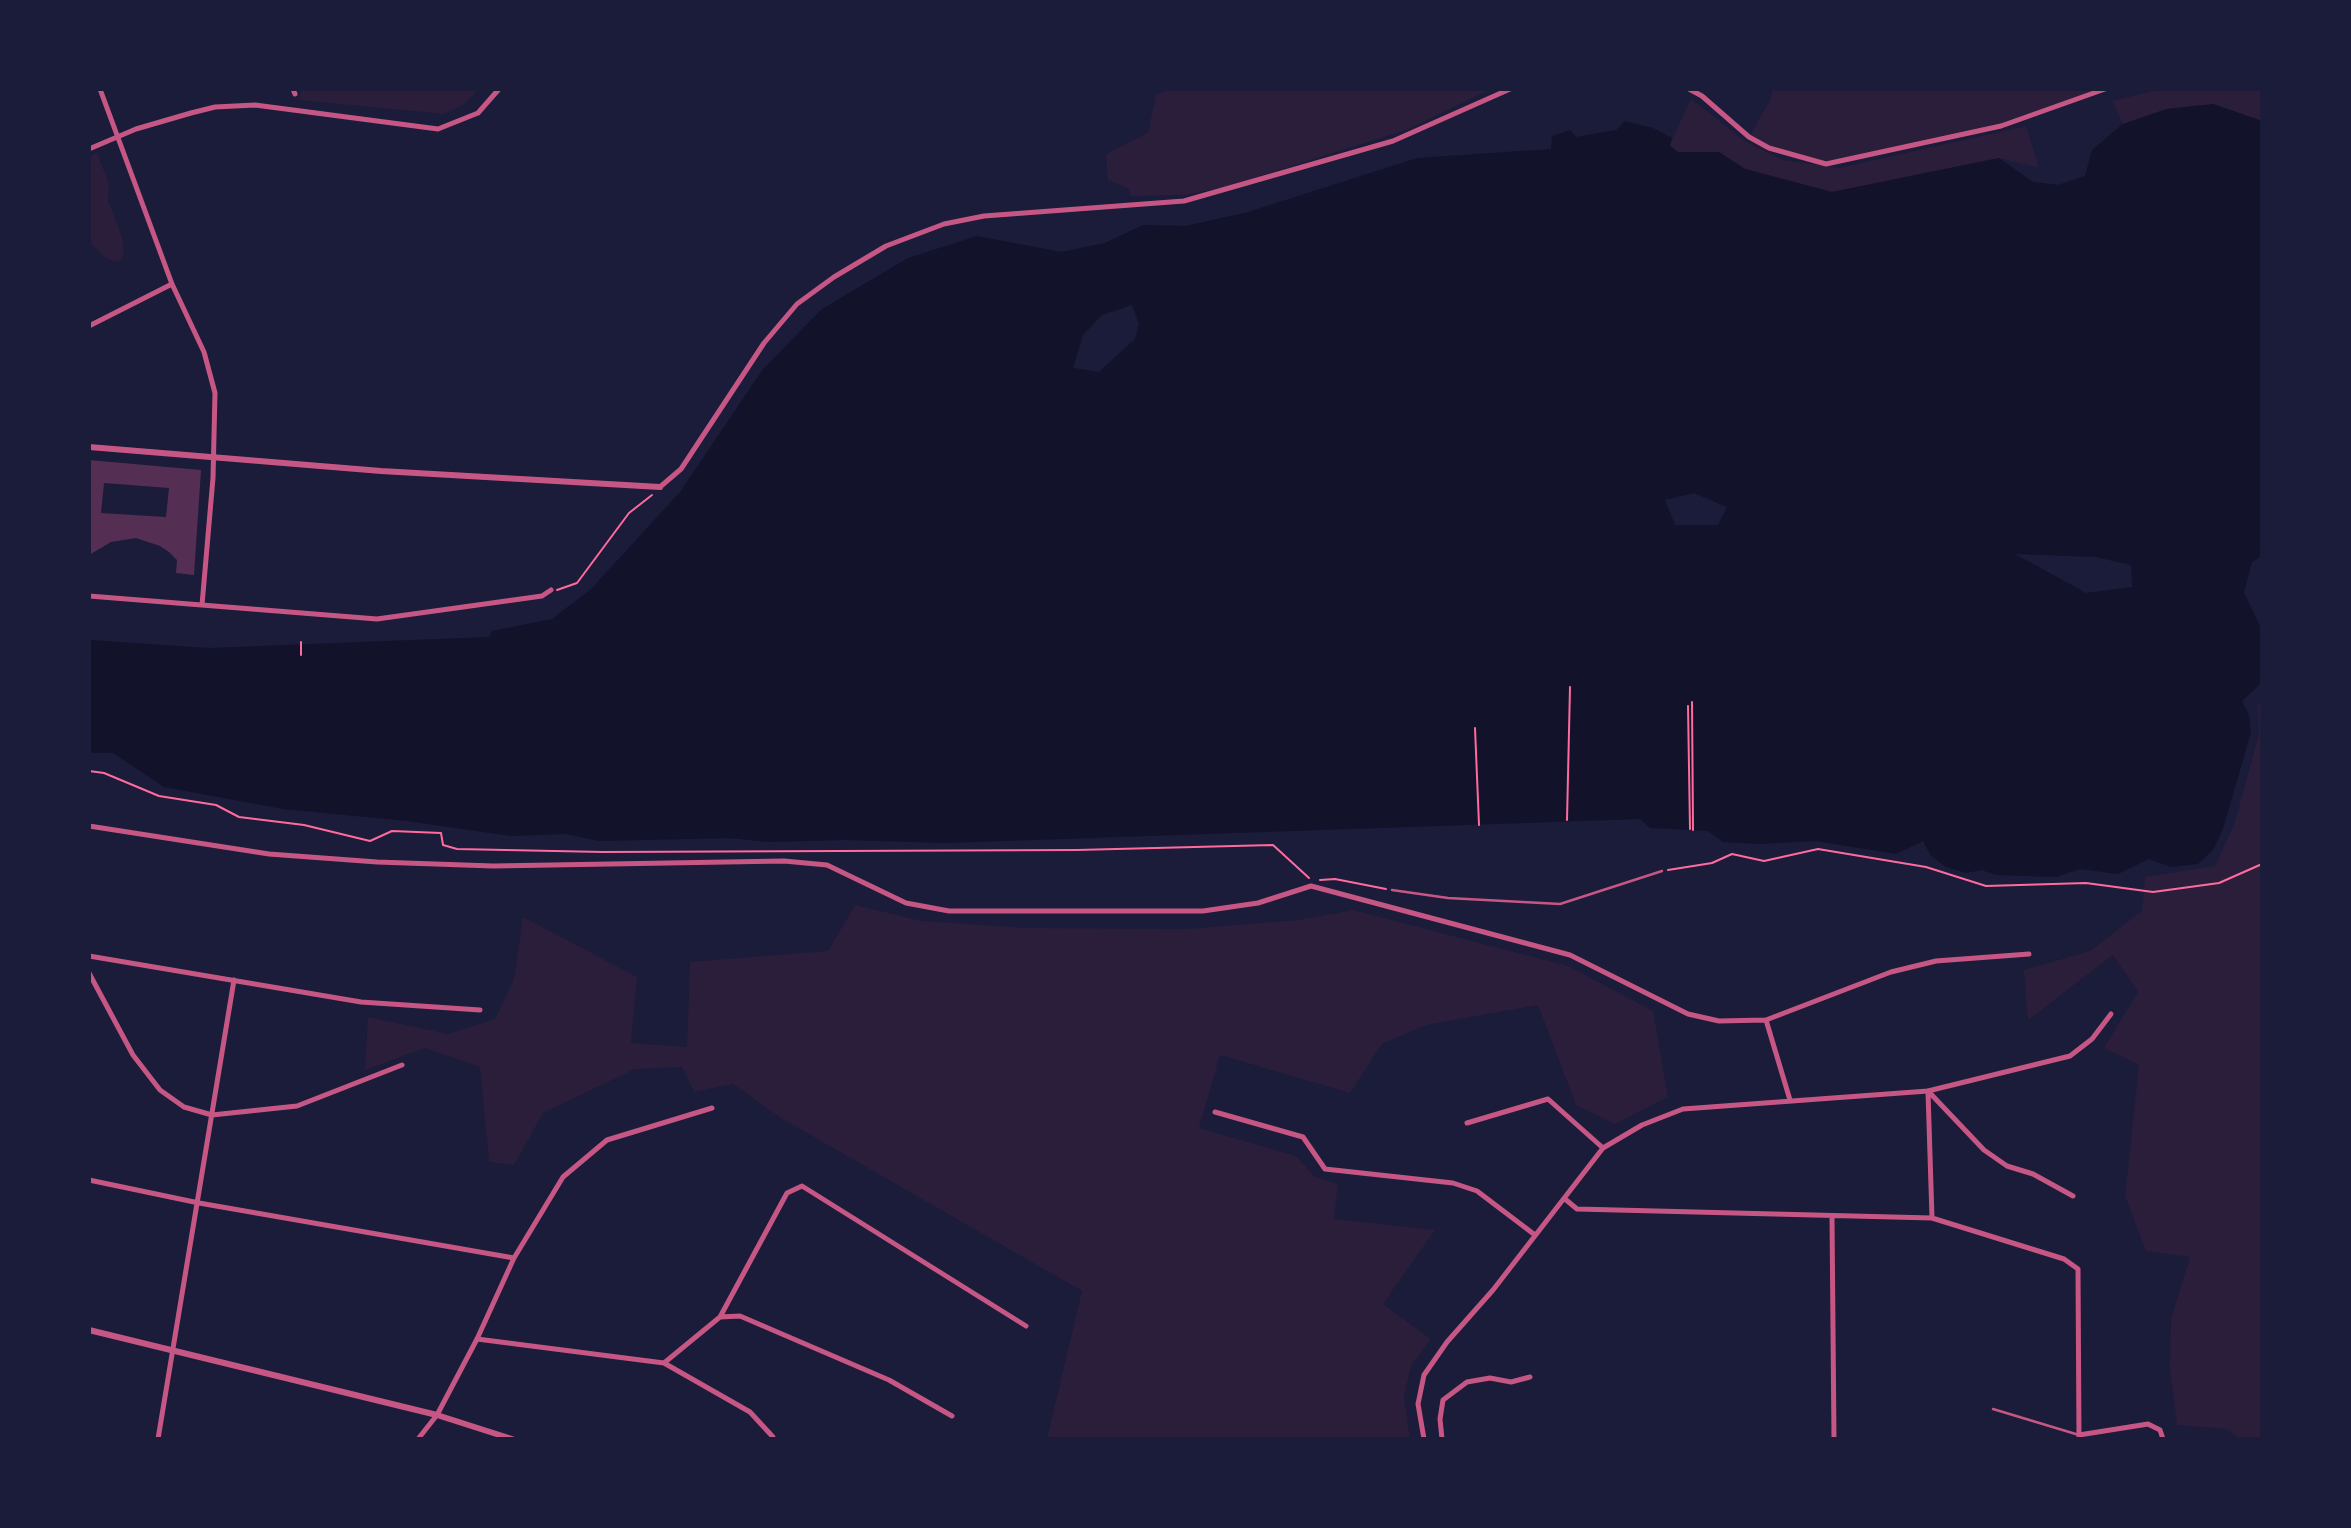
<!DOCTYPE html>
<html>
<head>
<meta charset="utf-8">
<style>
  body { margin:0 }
  #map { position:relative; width:2351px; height:1528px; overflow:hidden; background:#1b1b3a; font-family:"PT Sans",sans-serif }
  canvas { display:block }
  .frame { position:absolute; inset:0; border:91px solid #1b1b3a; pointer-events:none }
</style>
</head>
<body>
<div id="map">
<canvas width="2351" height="1528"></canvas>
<div class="frame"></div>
</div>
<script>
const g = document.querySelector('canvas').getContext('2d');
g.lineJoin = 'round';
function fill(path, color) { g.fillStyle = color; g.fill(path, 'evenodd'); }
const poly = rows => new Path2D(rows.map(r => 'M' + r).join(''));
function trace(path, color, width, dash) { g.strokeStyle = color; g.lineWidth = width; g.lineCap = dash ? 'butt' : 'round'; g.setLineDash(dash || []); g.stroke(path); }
fill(poly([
  [301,89,479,89,463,105,444,114,299,100],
  [1170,89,1491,89,1409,129,1225,187,1186,195,1131,196,1128,188,1108,180,1106,154,1148,133,1156,95],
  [1773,89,2105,89,2001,126,1826,164,1802,159,1749,137,1770,100],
  [2161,89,2262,89,2262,121,2213,104,2167,109,2123,124,2112,101],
  [1691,99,1745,141,1783,160,1839,168,2026,126,2039,168,1999,158,1832,192,1745,169,1719,152,1678,152,1669,146],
  [97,153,109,184,108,200,122,237,124,252,121,260,115,262,105,257,89,242,89,157],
  [2262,702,2262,1439,2239,1439,2227,1429,2177,1425,2170,1368,2171,1319,2190,1257,2146,1251,2125,1196,2139,1065,2104,1048,2138,992,2113,955,2028,1020,2024,970,2090,951,2142,911,2145,877,2215,866,2234,825,2259,734,2258,704],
  [855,905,922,921,1027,928,1187,929,1298,920,1353,910,1568,966,1653,1011,1668,1097,1615,1124,1576,1105,1538,1005,1426,1025,1382,1044,1350,1093,1220,1055,1199,1128,1296,1156,1315,1177,1338,1184,1334,1219,1435,1230,1383,1304,1431,1339,1411,1366,1404,1397,1410,1439,1047,1439,1082,1291,781,1118,733,1084,694,1092,682,1067,635,1069,543,1113,514,1165,489,1162,480,1067,425,1048,365,1070,368,1017,448,1034,495,1019,514,979,523,917,637,977,631,1043,687,1047,690,962,828,951]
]), '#2a1e3b');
fill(poly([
  [2213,104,2262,121,2262,556,2252,562,2244,592,2262,631,2262,682,2242,701,2249,715,2251,732,2223,829,2213,850,2198,864,2171,867,2149,859,2118,874,2080,869,2056,877,1996,875,1982,870,1966,873,1946,867,1931,856,1923,841,1896,854,1816,841,1758,844,1723,842,1708,831,1650,828,1640,819,946,843,845,840,769,842,728,838,599,841,566,834,511,836,407,821,283,809,164,787,113,753,89,753,89,640,210,648,489,637,492,631,552,619,591,589,680,492,763,369,822,309,908,258,977,236,1061,252,1105,243,1143,225,1185,226,1248,212,1417,158,1551,149,1552,136,1570,130,1576,137,1616,130,1625,121,1653,128,1672,138,1670,146,1678,152,1719,152,1745,169,1832,192,1999,158,2033,182,2058,185,2085,176,2092,150,2123,124,2167,109],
  [1132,305,1139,324,1135,339,1099,372,1073,368,1083,335,1102,315],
  [1694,493,1727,507,1718,525,1675,525,1665,500],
  [2015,554,2096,557,2131,565,2132,587,2086,593]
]), '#12122b');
fill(poly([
  [89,460,201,470,194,575,176,573,177,560,169,552,160,546,136,538,111,542,89,555],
  [104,483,169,488,166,517,101,513]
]), '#542f53');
trace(poly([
  [557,590,577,583,629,513,652,495],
  [301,642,301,655],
  [1692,702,1693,830],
  [1688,706,1690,829],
  [1475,728,1479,825],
  [89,771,104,773,159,796,216,805,239,817,304,825,370,841,392,831,441,833,443,845,457,849,603,852,1077,850,1273,845,1309,878],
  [1567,820,1570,687],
  [1668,870,1712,863,1732,854,1764,861,1818,849,1926,867,1986,886,2086,883,2153,892,2219,883,2262,864],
  [1320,880,1335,879,1386,889]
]), '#ff6b9d', 2);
trace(poly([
  [1392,890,1448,898,1560,904,1662,871],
  [1993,1409,2079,1435]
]), '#c65784', 2.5);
trace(poly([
  [100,89,172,284,204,352,215,393,213,478,202,605],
  [293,89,295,94],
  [1689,89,1702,96,1749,137,1769,148,1826,164,2001,126,2105,89],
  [89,149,136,129,191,113,215,107,255,105,438,129,478,113,499,89],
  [89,326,172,284],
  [660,487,681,469,764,343,797,304,834,277,886,246,944,224,984,216,1184,201,1393,141,1510,89],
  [89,596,377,619,542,596,551,590],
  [89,826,269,854,377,862,493,866,784,861,827,865,906,903,949,911,1203,911,1258,903,1311,886,1570,955,1688,1014,1719,1021,1766,1020,1891,972,1936,961,2029,954],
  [89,956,361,1002,480,1010],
  [89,973,133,1055,160,1090,184,1107,212,1115,297,1106,402,1065],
  [1766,1020,1790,1100],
  [1928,1091,1984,1150,2007,1166,2033,1174,2073,1196],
  [1928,1092,1932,1218],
  [1215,1112,1303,1137,1325,1169,1453,1183,1477,1191,1535,1235],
  [1467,1123,1548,1099,1603,1148],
  [89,1180,199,1203,514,1258],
  [1565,1199,1577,1209,1932,1218,2064,1259,2078,1269,2079,1439],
  [1832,1217,1834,1439],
  [720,1317,740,1316,889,1380,952,1416],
  [477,1339,664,1363,720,1317,787,1193,802,1186,1026,1326],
  [664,1363,750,1412,773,1437],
  [2079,1435,2148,1424,2160,1430,2163,1439],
  [158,1439,234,980],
  [418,1439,437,1415,477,1339,514,1258,563,1177,607,1140,712,1108],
  [1424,1439,1418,1404,1424,1375,1447,1342,1493,1290,1603,1148,1642,1125,1683,1109,1928,1091,2070,1056,2092,1039,2111,1014],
  [1442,1439,1440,1419,1443,1400,1467,1382,1490,1378,1511,1382,1530,1377]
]), '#c65784', 5);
trace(poly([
  [89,447,381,471,660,487],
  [89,1330,437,1415,512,1439]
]), '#c65784', 6);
</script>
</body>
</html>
